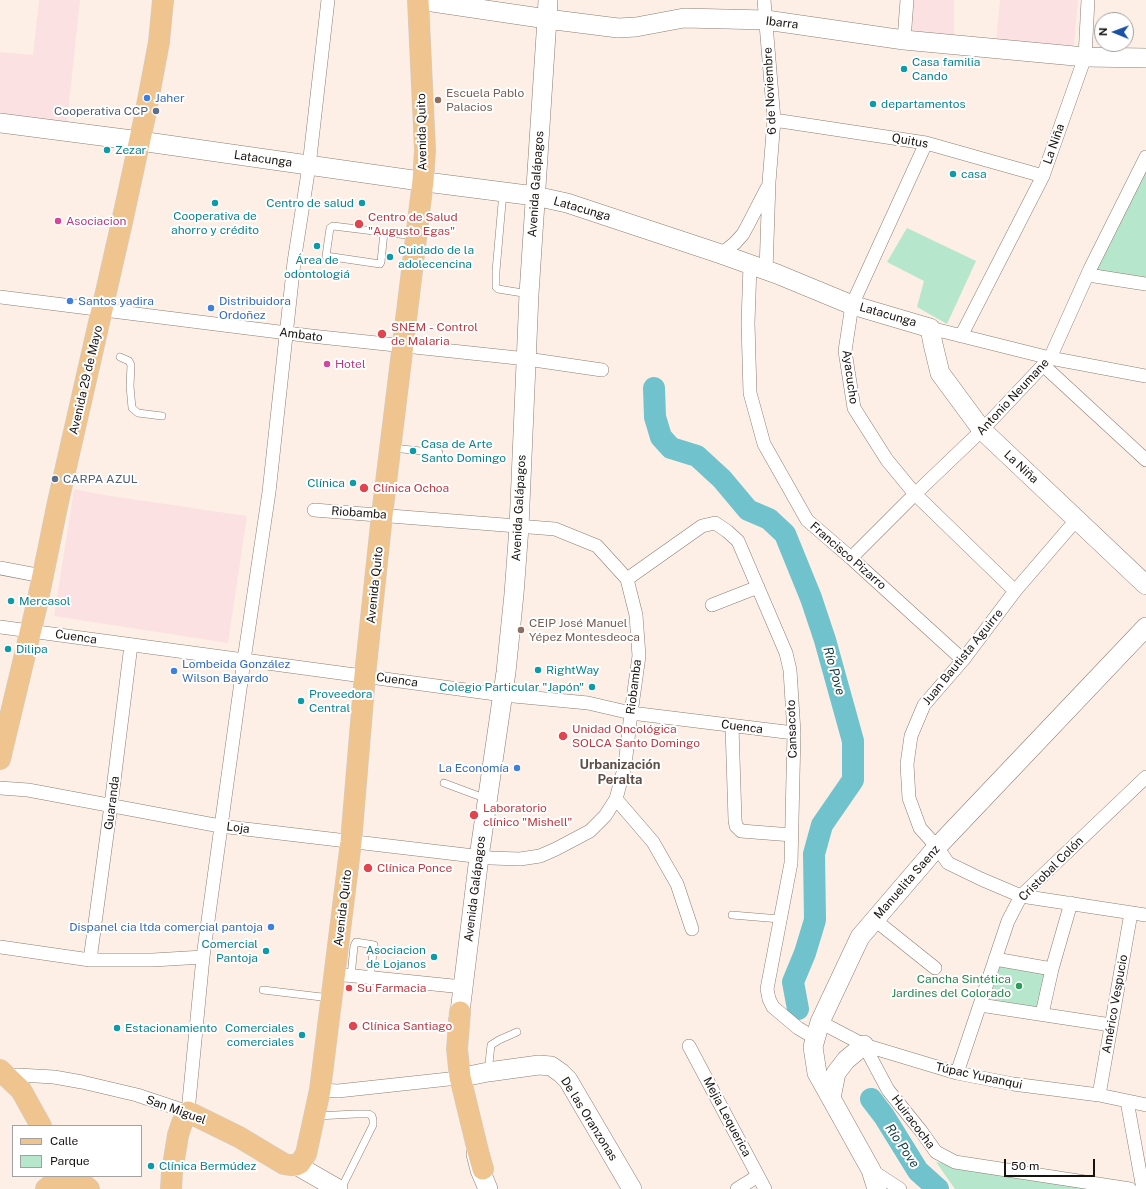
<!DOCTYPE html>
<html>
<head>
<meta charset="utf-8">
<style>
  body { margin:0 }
  #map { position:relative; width:1146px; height:1189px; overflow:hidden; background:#fdefe6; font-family:"Public Sans",sans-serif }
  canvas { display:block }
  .legend { position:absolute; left:12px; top:1125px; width:130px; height:52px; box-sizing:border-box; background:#fff; border:1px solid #a3a19f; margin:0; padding:5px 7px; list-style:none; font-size:12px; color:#18130f }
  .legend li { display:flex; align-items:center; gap:8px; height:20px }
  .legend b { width:20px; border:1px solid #a3a19f }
  .north { position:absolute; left:1094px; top:12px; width:40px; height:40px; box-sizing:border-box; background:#fff; border:1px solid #a3a19f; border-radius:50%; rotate:271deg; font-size:11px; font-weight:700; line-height:16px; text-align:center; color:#18130f }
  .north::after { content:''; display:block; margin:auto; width:14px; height:18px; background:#1952a4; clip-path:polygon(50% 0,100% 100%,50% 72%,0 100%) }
  .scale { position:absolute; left:1004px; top:1159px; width:91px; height:18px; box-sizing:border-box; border:2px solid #18130f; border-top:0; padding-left:5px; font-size:12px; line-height:14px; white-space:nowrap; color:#18130f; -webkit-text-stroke:3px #fff; paint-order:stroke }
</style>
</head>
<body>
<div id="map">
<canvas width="1146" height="1189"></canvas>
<ul class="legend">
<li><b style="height:5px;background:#efc48e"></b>Calle</li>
<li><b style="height:11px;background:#b6e6cc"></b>Parque</li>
</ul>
<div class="north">N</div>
<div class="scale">50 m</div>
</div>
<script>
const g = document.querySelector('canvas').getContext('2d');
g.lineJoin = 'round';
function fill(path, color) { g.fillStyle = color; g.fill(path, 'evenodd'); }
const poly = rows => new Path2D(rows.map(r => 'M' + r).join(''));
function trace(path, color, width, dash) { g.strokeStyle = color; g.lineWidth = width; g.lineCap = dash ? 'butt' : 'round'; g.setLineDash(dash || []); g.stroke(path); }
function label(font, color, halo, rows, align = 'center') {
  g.font = font + ' "Public Sans",sans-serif'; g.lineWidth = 4; g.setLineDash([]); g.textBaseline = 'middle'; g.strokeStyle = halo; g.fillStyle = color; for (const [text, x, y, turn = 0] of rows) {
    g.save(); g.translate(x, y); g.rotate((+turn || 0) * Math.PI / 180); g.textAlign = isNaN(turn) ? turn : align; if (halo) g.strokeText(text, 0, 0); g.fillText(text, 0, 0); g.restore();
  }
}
fill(poly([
  [39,0,80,0,67,122,0,114,0,52,33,55],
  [910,0,954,0,954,35,910,31],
  [1000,0,1078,0,1073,54,996,42],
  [74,489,104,495,247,516,228,643,54,616]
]), '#fce1e3');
fill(poly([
  [1146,170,1146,279,1090,269],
  [907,228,976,261,947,324,917,307,924,281,887,262],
  [998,962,1047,972,1040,1009,991,999],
  [936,1162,955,1165,1110,1189,955,1189]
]), '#b6e6cc');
trace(poly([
  [654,388,655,417,661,437,671,448,697,456,722,479,748,510,769,519,785,534,811,598,825,640,853,741,853,780,822,825,814,854,815,920,805,953,793,982,798,1009],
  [871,1099,884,1116,918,1171,938,1189]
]), '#70c2cc', 22);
const lane = poly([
  [503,192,496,271,496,287,498,289,529,294],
  [384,232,381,262,380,264,326,256,330,228,333,226,415,236],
  [120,357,129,361,131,365,130,386,132,408,138,413,162,416],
  [393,448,439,453],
  [444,783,487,799],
  [732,915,780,919],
  [351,976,354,946,356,942,374,945,370,978],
  [263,990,330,998],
  [488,1072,491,1045,499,1040,517,1032],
  [317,1116,355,1114,369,1114,372,1116,373,1120,373,1125,341,1189]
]);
const street = poly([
  [764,0,774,120,769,182,766,271],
  [904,40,907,0],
  [774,120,926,143,1043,176],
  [926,143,852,305,845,351,854,408,887,460,915,494,1015,591],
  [721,254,735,243,743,234,750,221,767,188],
  [750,265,748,323,750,393,764,444,807,520,851,558,963,660],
  [1088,275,1146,284],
  [0,297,311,336,527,359,602,370],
  [930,328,1050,358,1146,376],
  [961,336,1043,176,1085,57,1088,0],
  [1044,366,1146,460],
  [1077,519,1015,591,963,660,924,705,911,736,907,764,909,798,920,828,937,847,948,863,981,879,1021,896,1146,915],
  [851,558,915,494,982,430,1050,358,1090,269,1146,157],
  [0,568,42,576],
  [627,579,702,526,715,523,727,531,738,541,786,653,790,670,794,733,791,863,767,989,769,999,773,1007,798,1028,815,1038],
  [712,605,758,587],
  [0,627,503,695,588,703,631,713,794,733],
  [732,726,735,820,736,826,741,831,792,835],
  [0,788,28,790,220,826,491,858,520,859,540,856,556,849,590,831,605,816,616,799,625,765,631,713,639,656,636,615,627,579,597,546,555,529,314,510],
  [616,799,653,842,677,884,692,929],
  [875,920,935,968],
  [0,947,90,960,153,960,203,957],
  [995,959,1052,969],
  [90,960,111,805,131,645],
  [335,974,463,987],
  [980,1005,1111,1025],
  [1042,1014,1052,969,1071,903],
  [820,1022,864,1045,957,1073,1013,1084,1099,1095,1146,1105],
  [864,1045,888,1090,921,1131,936,1152,955,1162,1130,1189],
  [689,1046,765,1189],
  [957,1073,1008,921,1021,896,1146,777],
  [3,1076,18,1075,54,1077,82,1082,137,1095,188,1112,203,957,244,660,269,492,294,262,309,166,328,0],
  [320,1090,338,1091,458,1078],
  [1099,1095,1131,913],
  [1127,1101,1143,1189],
  [871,1170,900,1189],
  [737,1189,758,1176]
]);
const secondary = poly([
  [419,0,547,19,618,28,636,27,684,18,766,20,904,40,1085,57,1146,58],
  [0,123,140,141,434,183,535,196,567,203,721,254,777,274,852,305,930,328,933,344,940,373,982,430,1146,585],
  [457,1028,460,1012,479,857,506,672,514,594,519,527,529,294,547,19,548,0],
  [463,1077,488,1072,539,1065,551,1066,561,1073,568,1080,632,1189],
  [831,1098,836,1073,846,1060,864,1045],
  [476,1154,480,1170,488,1189],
  [296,1165,338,1189],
  [877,1189,871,1170,817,1073,813,1047,820,1022,860,937,937,847,1146,627]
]);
const primary = poly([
  [0,759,37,604,58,502,122,222,145,116,159,42,163,0],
  [460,1012,457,1049,460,1077,479,1155,483,1169],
  [0,1070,21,1090,41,1126],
  [46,1189,52,1184,62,1181,73,1181,83,1184,89,1189],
  [171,1189,172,1172,178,1135,182,1123,188,1112,239,1137,284,1164,290,1165,296,1165,300,1163,306,1154,320,1090,351,842,365,675,382,515,423,181,425,150,418,0]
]);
trace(lane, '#8c7d72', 8);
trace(street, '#8c7d72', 14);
trace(secondary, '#8c7d72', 20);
trace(primary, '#d1d0cf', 22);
trace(lane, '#fff', 7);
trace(street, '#fff', 13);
trace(secondary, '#fff', 19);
trace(primary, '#efc48e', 21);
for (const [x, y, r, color] of [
  [904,69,4,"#0f9aa8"],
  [147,98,4,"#3f7fe0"],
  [438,100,4,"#8d6e63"],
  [873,104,4,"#0f9aa8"],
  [156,111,4,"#5c6f8a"],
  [107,150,4,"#0f9aa8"],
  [953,174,4,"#0f9aa8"],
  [215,203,4,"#0f9aa8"],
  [362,203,4,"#0f9aa8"],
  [58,221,4,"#d1479c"],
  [359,224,5,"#e0444e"],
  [317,246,4,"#0f9aa8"],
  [390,257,4,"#0f9aa8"],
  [70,301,4,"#3f7fe0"],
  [211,308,4,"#3f7fe0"],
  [382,334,5,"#e0444e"],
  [327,364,4,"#d1479c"],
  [413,451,4,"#0f9aa8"],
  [55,479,4,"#5c6f8a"],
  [353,483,4,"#0f9aa8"],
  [364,488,5,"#e0444e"],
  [11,601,4,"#0f9aa8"],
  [521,630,4,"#8d6e63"],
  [8,649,4,"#0f9aa8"],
  [538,670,4,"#0f9aa8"],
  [174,671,4,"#3f7fe0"],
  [592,687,4,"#0f9aa8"],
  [301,701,4,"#0f9aa8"],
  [563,736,5,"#e0444e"],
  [517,768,4,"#3f7fe0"],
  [474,815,5,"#e0444e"],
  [368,868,5,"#e0444e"],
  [271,927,4,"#3f7fe0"],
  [266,951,4,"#0f9aa8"],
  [434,957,4,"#0f9aa8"],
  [1019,986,4,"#2e9e5b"],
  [349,988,4,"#e0444e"],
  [353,1026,5,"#e0444e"],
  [117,1028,4,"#0f9aa8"],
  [302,1035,4,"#0f9aa8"],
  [151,1166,4,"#0f9aa8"]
]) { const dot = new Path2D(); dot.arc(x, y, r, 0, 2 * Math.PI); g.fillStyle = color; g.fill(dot); trace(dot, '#fff', 1.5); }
label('12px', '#18130f', '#fff', [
  ["Ibarra",782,23,7],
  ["6 de Noviembre",770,91,-93],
  ["Avenida Quito",422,132,-91],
  ["Quitus",910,141,10],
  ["La Niña",1054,144,-71],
  ["Latacunga",263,159,8],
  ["Avenida Galápagos",536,184,-86],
  ["Latacunga",582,209,16],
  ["Latacunga",888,315,16],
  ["Ambato",301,335,7],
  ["Ayacucho",850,377,82],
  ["Avenida 29 de Mayo",86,380,-77],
  ["Antonio Neumane",1013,397,-47],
  ["La Niña",1021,467,43],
  ["Avenida Galápagos",519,508,-87],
  ["Riobamba",359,513,4],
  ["Francisco Pizarro",848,556,41],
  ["Avenida Quito",375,585,-84],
  ["Cuenca",76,637,8],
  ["Juan Bautista Aguirre",963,657,-51],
  ["Cuenca",397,680,8],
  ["Riobamba",634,687,-83],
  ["Cuenca",742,727,7],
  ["Cansacoto",792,729,-92],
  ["Guaranda",112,803,-83],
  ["Loja",238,828,7],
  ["Cristobal Colón",1051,869,-45],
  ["Manuelita Saenz",907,882,-49],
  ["Avenida Galápagos",475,889,-83],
  ["Avenida Quito",343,908,-83],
  ["Américo Vespucio",1115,1004,-80],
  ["Túpac Yupanqui",979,1076,12],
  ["San Miguel",176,1110,20],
  ["Mejia Lequerica",727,1117,62],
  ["De las Oranzonas",589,1119,58],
  ["Huiracocha",913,1122,53]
]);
label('12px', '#0d838f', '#fff', [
  ["Casa familia",912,62],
  ["Cando",912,76],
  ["departamentos",881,104],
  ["Zezar",115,150],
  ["casa",961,174],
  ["Centro de salud",354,203,"right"],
  ["Cooperativa de",215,216,"center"],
  ["ahorro y crédito",215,230,"center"],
  ["Cuidado de la",398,250],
  ["adolecencina",398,264],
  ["Área de",317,260,"center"],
  ["odontologiá",317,274,"center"],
  ["Casa de Arte",421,444],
  ["Santo Domingo",421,458],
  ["Clínica",345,483,"right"],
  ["Mercasol",19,601],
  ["Dilipa",16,649],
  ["RightWay",546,670],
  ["Colegio Particular \"Japón\"",584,687,"right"],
  ["Proveedora",309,694],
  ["Central",309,708],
  ["Comercial",258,944,"right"],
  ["Pantoja",258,958,"right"],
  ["Asociacion",426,950,"right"],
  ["de Lojanos",426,964,"right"],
  ["Estacionamiento",125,1028],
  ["Comerciales",294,1028,"right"],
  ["comerciales",294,1042,"right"],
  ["Clínica Bermúdez",159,1166]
], 'left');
label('12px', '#785e54', '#fff', [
  ["Escuela Pablo",446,93],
  ["Palacios",446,107],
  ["CEIP José Manuel",529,623],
  ["Yépez Montesdeoca",529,637]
], 'left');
label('12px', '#366cbe', '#fff', [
  ["Jaher",155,98],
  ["Santos yadira",78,301],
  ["Distribuidora",219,301],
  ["Ordoñez",219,315],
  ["Lombeida González",182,664],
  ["Wilson Bayardo",182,678],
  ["La Economía",509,768,"right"],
  ["Dispanel cia ltda comercial pantoja",263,927,"right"]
], 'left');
label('12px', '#4e5e75', '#fff', [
  ["Cooperativa CCP",148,111],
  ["CARPA AZUL",63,479,"left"]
], 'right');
label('12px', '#be3a42', '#fff', [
  ["Centro de Salud",368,217],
  ["\"Augusto Egas\"",368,231],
  ["SNEM - Control",391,327],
  ["de Malaria",391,341],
  ["Clínica Ochoa",373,488],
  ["Unidad Oncológica",572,729],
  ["SOLCA Santo Domingo",572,743],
  ["Laboratorio",483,808],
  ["clínico \"Mishell\"",483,822],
  ["Clínica Ponce",377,868],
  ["Su Farmacia",357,988],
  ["Clínica Santiago",362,1026]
], 'left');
label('12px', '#b23c85', '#fff', [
  ["Asociacion",66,221],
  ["Hotel",335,364]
], 'left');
label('12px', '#27864d', '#fff', [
  ["Cancha Sintética",1011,979],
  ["Jardines del Colorado",1011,993]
], 'right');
label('italic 13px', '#123a3f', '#fff', [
  ["Río Pove",834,671,74],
  ["Río Pove",902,1146,56]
]);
label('bold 13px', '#5d4f45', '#fff', [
  ["Urbanización",620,765],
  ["Peralta",620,780]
]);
</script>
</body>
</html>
